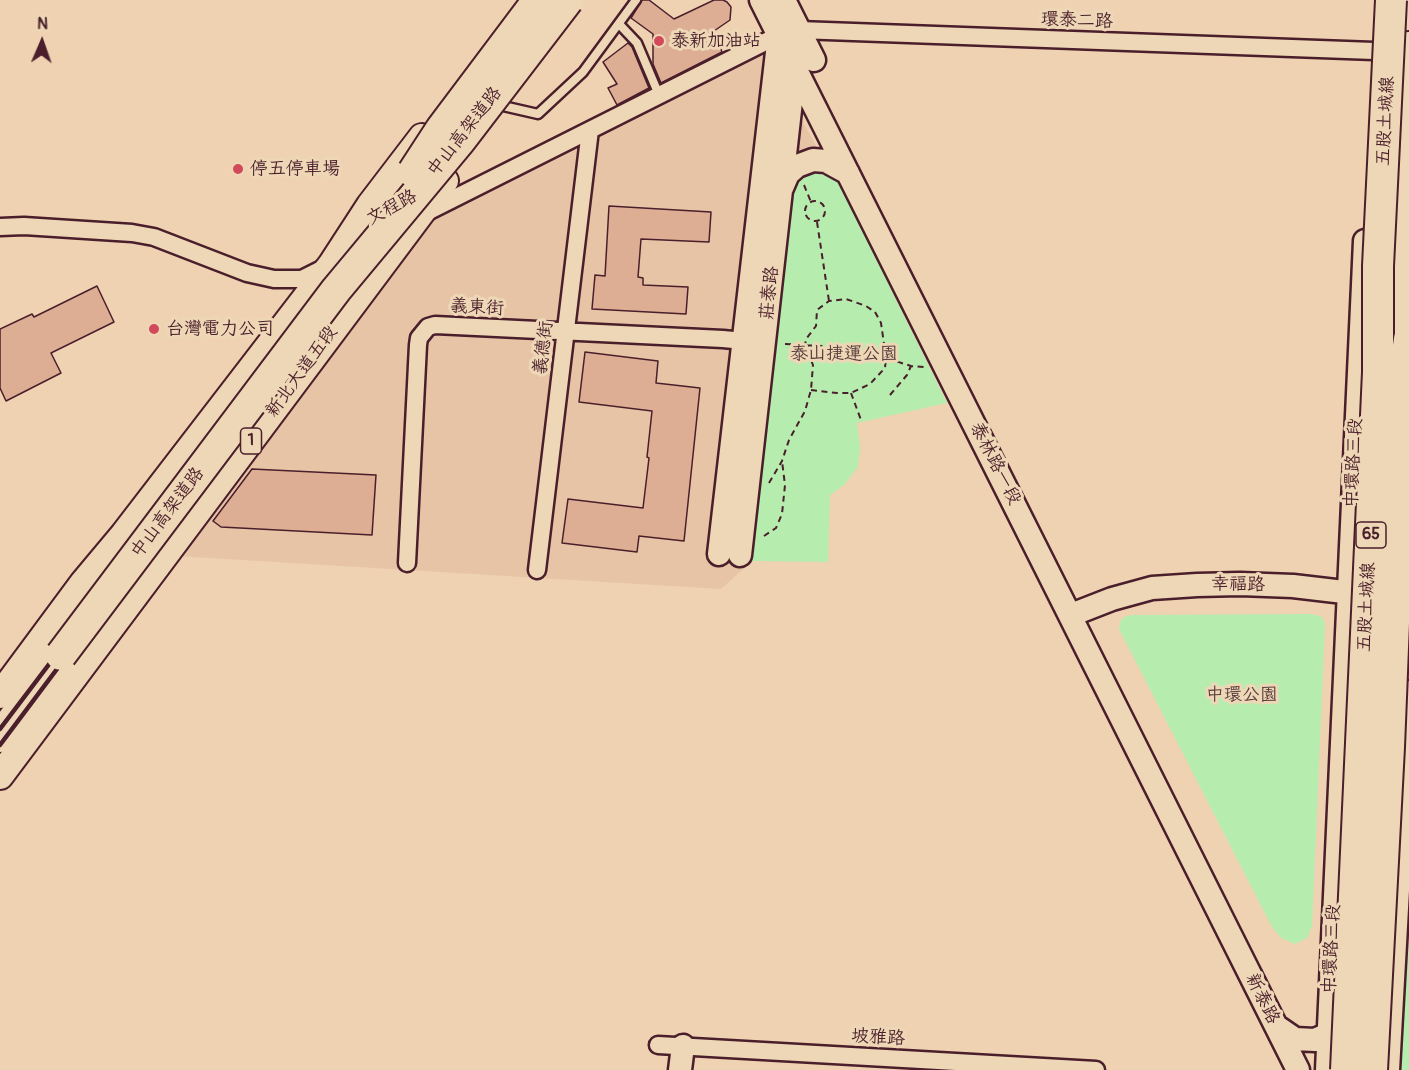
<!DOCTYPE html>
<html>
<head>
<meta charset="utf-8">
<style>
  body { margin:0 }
  #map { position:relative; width:1409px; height:1070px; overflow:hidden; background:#efd2b2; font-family:Pangolin,sans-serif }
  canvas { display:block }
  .north { position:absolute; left:12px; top:12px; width:60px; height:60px; -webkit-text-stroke:4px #eed7b6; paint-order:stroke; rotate:2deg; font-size:16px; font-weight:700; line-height:24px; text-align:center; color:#4a1f2b }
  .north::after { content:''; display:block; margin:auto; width:21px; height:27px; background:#4a1f2b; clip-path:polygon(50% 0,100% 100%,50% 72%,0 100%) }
</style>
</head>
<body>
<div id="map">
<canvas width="1409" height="1070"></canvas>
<div class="north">N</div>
</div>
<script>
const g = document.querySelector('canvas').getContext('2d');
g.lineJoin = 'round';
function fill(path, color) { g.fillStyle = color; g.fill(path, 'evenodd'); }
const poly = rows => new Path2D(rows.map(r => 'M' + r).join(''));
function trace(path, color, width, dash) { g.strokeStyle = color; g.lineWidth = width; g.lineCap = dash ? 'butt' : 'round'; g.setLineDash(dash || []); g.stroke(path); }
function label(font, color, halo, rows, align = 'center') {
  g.font = font + ' Pangolin,"LXGW WenKai TC",sans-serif'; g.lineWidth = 6; g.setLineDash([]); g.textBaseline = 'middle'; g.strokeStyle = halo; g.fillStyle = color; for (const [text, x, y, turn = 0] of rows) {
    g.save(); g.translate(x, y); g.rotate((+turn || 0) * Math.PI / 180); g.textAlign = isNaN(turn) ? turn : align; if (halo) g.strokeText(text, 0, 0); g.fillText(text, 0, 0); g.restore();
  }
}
fill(poly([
  [754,36,830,170,790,188,752,561,721,589,176,556,450,189]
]), '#e7c4a6');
fill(poly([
  [804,169,830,170,837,180,947,403,857,423,860,447,858,467,844,485,830,495,828,562,752,561,790,188],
  [1312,614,1322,617,1325,624,1312,926,1307,938,1295,944,1281,938,1272,927,1119,629,1120,622,1124,617,1131,615],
  [1401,943,1409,944,1409,1070,1394,1070]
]), '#b6edaf');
const building = poly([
  [642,0,649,0,674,19,714,0,723,0,727,2,731,7,730,20,714,31,722,52,661,83,653,64,653,34,631,18,642,0],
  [628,43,632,47,649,88,617,105,608,88,617,84,603,62,628,43],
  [609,206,711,212,709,242,641,239,638,277,643,278,643,285,688,287,686,314,592,309,595,275,605,276,609,206],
  [97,286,114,322,51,353,61,373,6,401,0,388,0,329,32,314,34,317,97,286],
  [585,352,658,361,656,383,700,388,684,541,639,536,637,552,562,543,568,499,643,508,649,458,647,457,652,411,579,402,585,352],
  [252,469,376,475,372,535,221,527,213,521,252,469]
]);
fill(building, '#ddad94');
trace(building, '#4a1f2b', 1.5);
const lane = poly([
  [619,24,637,43,659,95],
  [503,106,538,114,583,72,636,0]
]);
const street = poly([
  [425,213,779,35,799,30,1374,51],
  [0,227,24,226,132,233,154,237,247,273,274,279,302,279,326,267],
  [407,563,418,345,419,338,428,327,435,325,723,339,754,342],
  [537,570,590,130],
  [658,1045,1096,1070]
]);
const secondary = poly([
  [761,0,1298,1070],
  [784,0,814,60],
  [782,188,788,174,797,166,813,160,826,161,848,173],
  [719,554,779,35],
  [740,555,799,30],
  [1071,615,1112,599,1152,588,1197,585,1240,584,1293,586,1361,594],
  [1276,1026,1295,1039,1315,1040,1328,1034],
  [680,1070,683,1046],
  [1327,1070,1365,241],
  [1388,1070,1409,692]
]);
const primary = poly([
  [0,695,83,583,124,534,331,265,370,205,422,137],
  [0,776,445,181]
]);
const highway = poly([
  [1404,365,1401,202,1409,47],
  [0,737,61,655]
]);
trace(lane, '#4a1f2b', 13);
trace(street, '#4a1f2b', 21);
trace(secondary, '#4a1f2b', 27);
trace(primary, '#4a1f2b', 30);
trace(highway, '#4a1f2b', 34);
trace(poly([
  [804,185,811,202],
  '805 211a10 10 0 1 1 20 0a10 10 0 1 1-20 0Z',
  [817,222,829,301],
  [785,344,859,348],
  [811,390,837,393,851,393,870,384,885,368,886,358,911,366,925,367],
  [851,393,861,420],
  [890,395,907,375,911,366],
  [769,483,782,461,789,440,805,411,811,390,813,365,805,345,806,339,816,326,817,310,829,301,846,299,866,306,875,312,881,323,886,358],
  [764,536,776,528,782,514,785,485,782,461]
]), '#4a1f2b', 2, [6, 4.5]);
trace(lane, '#eed7b6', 8);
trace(street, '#eed7b6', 16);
trace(secondary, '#eed7b6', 22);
trace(primary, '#eed7b6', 26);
trace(highway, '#eed7b6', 30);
trace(poly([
  [0,729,97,601],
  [0,745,559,0]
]), '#4a1f2b', 4.5);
const highwayBridge = poly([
  [413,172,441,129,538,0],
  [61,655,336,290,460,141,568,0],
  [1346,1070,1378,372,1378,266,1391,0],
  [1372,1070,1389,747,1404,374,1409,339]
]);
trace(highwayBridge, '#4a1f2b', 34, []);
trace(highwayBridge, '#eed7b6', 30);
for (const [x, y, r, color] of [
  [659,41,6,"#d1495b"],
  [238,169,6,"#d1495b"],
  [154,329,6,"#d1495b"]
]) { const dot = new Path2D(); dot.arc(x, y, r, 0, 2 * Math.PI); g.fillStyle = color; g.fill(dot); trace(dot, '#eed7b6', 2); }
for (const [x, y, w] of [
  [251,441,21],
  [1371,535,30]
]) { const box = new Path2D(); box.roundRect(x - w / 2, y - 13, w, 26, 4.5); g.fillStyle = '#eed7b6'; g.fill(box); trace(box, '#4a1f2b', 1.5); }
label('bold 16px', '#4a1f2b', null, [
  ["1",251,441],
  ["65",1371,535]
]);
label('18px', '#4a1f2b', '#eed7b6', [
  ["環泰二路",1077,21,2],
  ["五股土城線",1386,121,-87],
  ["中山高架道路",465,132,-52],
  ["文程路",392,208,-28],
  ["莊泰路",770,293,-84],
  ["義東街",477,308,3],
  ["義德街",544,348,-83],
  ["新北大道五段",302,372,-54],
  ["中環路三段",1354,463,-87],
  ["泰林路一段",995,464,63],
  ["中山高架道路",168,513,-53],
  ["幸福路",1238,585,1],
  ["五股土城線",1367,607,-87],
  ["中環路三段",1332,949,-87],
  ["新泰路",1262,999,64],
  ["坡雅路",878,1038,3]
]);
label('18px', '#4a1f2b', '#eed7b6', [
  ["泰新加油站",671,41],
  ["停五停車場",250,169],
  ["台灣電力公司",166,329]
], 'left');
label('18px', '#5a3e3f', '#eed7b6', [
  ["泰山捷運公園",844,354],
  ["中環公園",1242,695]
]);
</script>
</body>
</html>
